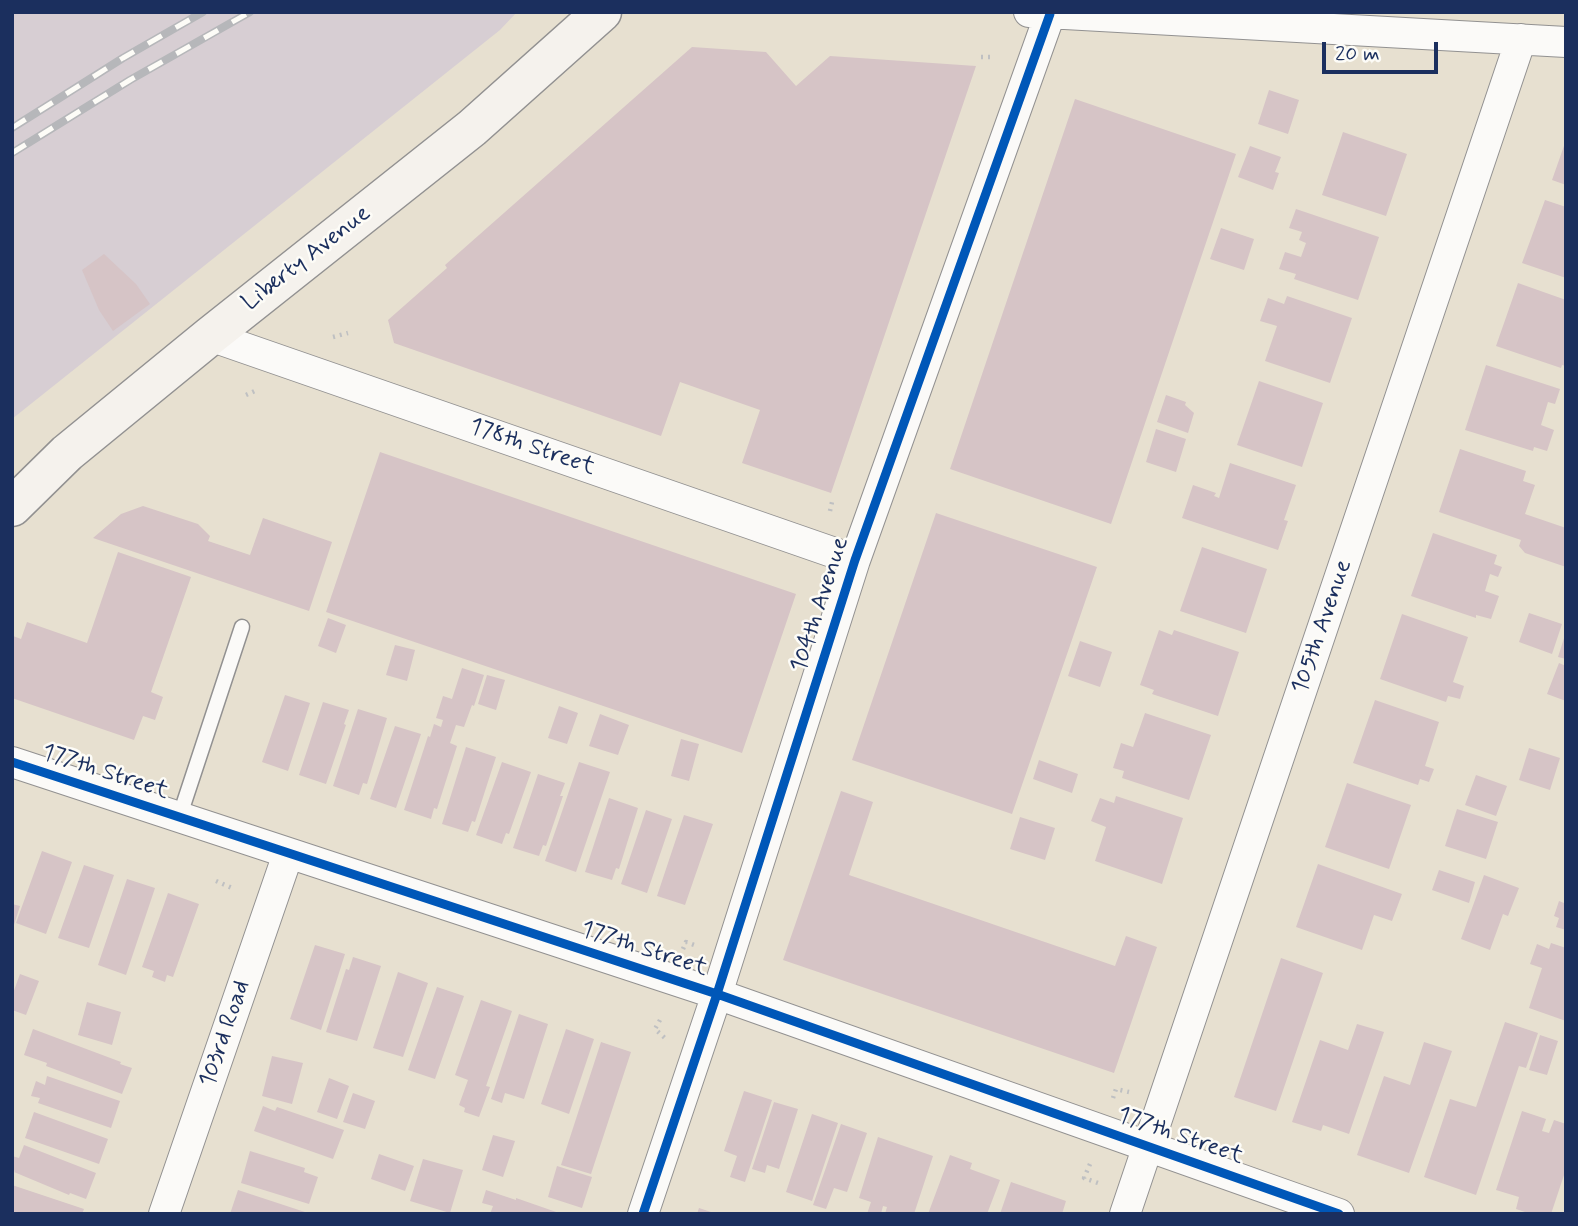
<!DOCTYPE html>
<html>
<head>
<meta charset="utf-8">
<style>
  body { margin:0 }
  #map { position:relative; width:1578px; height:1226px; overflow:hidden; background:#e7e0d0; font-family:Mynerve,sans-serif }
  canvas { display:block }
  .frame { position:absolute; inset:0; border:14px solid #1b2f5e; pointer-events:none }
  .scale { position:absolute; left:1322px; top:42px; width:116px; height:32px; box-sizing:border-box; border:4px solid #1b2f5e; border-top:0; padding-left:9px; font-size:21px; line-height:24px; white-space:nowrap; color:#1b2f5e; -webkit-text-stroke:5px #fdfcf7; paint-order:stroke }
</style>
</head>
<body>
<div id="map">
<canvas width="1578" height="1226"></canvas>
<div class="frame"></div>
<div class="scale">20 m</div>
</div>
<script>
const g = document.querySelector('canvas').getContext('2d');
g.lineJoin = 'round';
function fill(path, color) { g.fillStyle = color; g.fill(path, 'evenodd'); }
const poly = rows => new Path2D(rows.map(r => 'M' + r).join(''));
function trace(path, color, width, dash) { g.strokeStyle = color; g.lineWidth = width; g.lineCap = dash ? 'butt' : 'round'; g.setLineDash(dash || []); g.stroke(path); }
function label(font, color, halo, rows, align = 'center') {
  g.font = font + ' Mynerve,sans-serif'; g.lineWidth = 5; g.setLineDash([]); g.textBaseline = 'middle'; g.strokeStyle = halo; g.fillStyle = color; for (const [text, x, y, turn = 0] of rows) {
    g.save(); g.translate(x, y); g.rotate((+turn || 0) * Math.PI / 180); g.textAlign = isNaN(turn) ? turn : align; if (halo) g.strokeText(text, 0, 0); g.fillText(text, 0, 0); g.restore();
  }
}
fill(poly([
  [12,12,517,12,500,30,12,419]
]), '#d7ced3');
fill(poly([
  [692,47,766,52,796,86,830,56,976,66,831,493,742,463,760,410,680,382,661,436,394,343,388,320,447,268,445,265],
  [1269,90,1299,100,1288,134,1258,124],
  [1075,99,1236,154,1111,524,950,469],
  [1343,132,1407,154,1386,216,1322,195],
  [1565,143,1566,143,1566,185,1552,180],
  [1250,146,1281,157,1275,172,1279,173,1273,190,1238,177],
  [1545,200,1566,207,1566,278,1522,263],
  [1296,209,1379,237,1358,300,1294,279,1296,274,1279,269,1285,252,1301,257,1306,243,1299,240,1302,232,1289,228],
  [1221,228,1254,239,1244,270,1210,259],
  [104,254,136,284,150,304,113,331,99,310,82,270],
  [1518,283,1566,300,1566,366,1562,365,1561,368,1496,346],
  [1287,296,1352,318,1330,383,1265,361,1277,326,1260,321,1268,298,1284,304],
  [1486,365,1560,389,1555,404,1548,402,1541,425,1554,430,1547,451,1534,447,1533,451,1465,430],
  [1259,381,1323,403,1302,467,1237,445],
  [1166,395,1186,402,1185,405,1194,413,1188,433,1157,422],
  [1156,429,1186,439,1176,472,1146,462],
  [1460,449,1526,471,1523,481,1535,485,1525,514,1566,528,1566,567,1525,553,1519,546,1521,540,1439,512],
  [380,452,796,594,742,753,326,612],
  [1230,463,1296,485,1284,520,1288,521,1278,550,1182,518,1193,485,1216,493,1214,496,1219,498],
  [143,506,198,524,210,536,208,541,250,555,263,518,332,542,309,611,93,538,121,514],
  [936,513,1097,567,1012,814,852,760],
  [1433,533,1497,555,1494,564,1502,567,1498,577,1490,574,1485,591,1499,596,1491,619,1476,615,1476,618,1411,596],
  [1202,547,1267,569,1246,633,1180,611],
  [118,552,191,577,151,692,163,697,155,720,143,716,134,740,12,698,13,636,21,639,27,622,87,643],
  [1529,613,1562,624,1552,654,1519,642],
  [1402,614,1468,637,1453,682,1464,686,1460,699,1448,696,1446,702,1380,679],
  [328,618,346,625,336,653,318,646],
  [1159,630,1172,635,1174,630,1239,652,1218,716,1152,694,1154,690,1140,685],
  [1565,635,1566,635,1566,659,1558,657],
  [1080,641,1112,652,1100,687,1068,676],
  [395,645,415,650,407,681,386,675],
  [1559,663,1566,666,1566,701,1547,694],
  [462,668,484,675,474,706,472,705,464,727,456,725,450,743,457,746,437,809,434,808,431,819,404,810,428,736,430,737,434,724,441,727,443,720,436,718,443,696,452,699],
  [487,675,505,680,496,710,478,704],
  [285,695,310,703,288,771,262,762],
  [1375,700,1439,722,1425,766,1434,769,1429,782,1420,779,1418,785,1353,763],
  [323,702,349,710,344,724,346,725,326,784,299,775],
  [559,706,578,713,567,744,548,738],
  [358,709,387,718,367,784,363,783,359,795,333,786],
  [1145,713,1211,735,1189,800,1122,778,1124,771,1113,768,1121,743,1133,747],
  [600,714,629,725,618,755,589,746],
  [395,726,421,734,396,808,370,799],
  [681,739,699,744,689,781,671,776],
  [466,747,496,757,475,822,472,821,468,832,442,824],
  [1529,748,1560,758,1550,790,1519,780],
  [1039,760,1078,774,1072,793,1033,779],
  [502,762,531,772,509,834,506,833,502,844,476,835],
  [579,762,610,772,576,872,545,861],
  [538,774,565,783,560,796,563,796,546,846,543,845,539,856,513,848],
  [1476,775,1507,786,1496,816,1465,805],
  [1347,783,1411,805,1389,869,1325,847],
  [841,791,873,802,849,875,1115,966,1126,936,1157,947,1114,1073,783,960],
  [1116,796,1183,818,1162,884,1095,861,1106,827,1091,821,1100,798,1114,803],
  [609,798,638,808,619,869,616,868,612,880,585,872],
  [1457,809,1498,822,1486,859,1445,846],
  [646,810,672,819,647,893,621,884],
  [684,815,713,824,685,905,657,896],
  [1020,817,1055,828,1045,860,1010,849],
  [42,851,72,862,46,934,16,923],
  [1318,864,1402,894,1392,921,1374,915,1362,950,1296,927],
  [84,865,114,875,89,948,58,938],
  [1439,870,1475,882,1469,903,1432,890],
  [1484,875,1519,888,1508,916,1503,914,1490,950,1461,939],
  [127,879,155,888,126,975,98,965],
  [168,893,199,904,173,977,167,975,165,982,152,977,154,971,142,967],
  [1565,898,1566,898,1566,930,1556,927,1559,918,1554,916,1559,901,1564,903],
  [12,904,20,906,13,928,12,928],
  [1551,943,1566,948,1566,1021,1529,1008,1542,968,1530,964,1537,944,1549,949],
  [315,945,345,954,321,1030,290,1019],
  [353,957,381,966,357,1041,326,1032,346,969,349,970],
  [1281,958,1323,973,1276,1111,1234,1097],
  [398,972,428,983,403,1057,373,1048],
  [20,974,39,981,26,1015,12,1010,12,996],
  [437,987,464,996,435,1079,408,1070],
  [481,1000,512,1011,486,1086,490,1087,479,1117,464,1112,465,1108,459,1105,468,1080,455,1075],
  [87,1002,121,1012,112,1045,78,1035],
  [519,1014,548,1024,524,1099,505,1093,502,1103,491,1099],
  [1505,1022,1538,1033,1526,1068,1519,1066,1476,1195,1424,1177,1450,1099,1476,1107],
  [1357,1024,1384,1032,1349,1134,1323,1125,1321,1131,1292,1122,1320,1040,1348,1050],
  [33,1029,121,1062,120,1064,132,1068,122,1094,46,1066,47,1063,24,1055],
  [566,1029,594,1039,569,1114,541,1104],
  [1540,1035,1558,1041,1547,1075,1529,1070],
  [601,1042,631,1052,591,1174,561,1165],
  [1424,1042,1452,1051,1409,1173,1357,1155,1384,1076,1410,1085],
  [272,1056,303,1063,292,1104,262,1096],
  [47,1076,120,1101,111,1128,38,1103,40,1098,31,1096,36,1081,45,1085],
  [329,1078,349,1086,337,1119,317,1112],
  [744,1091,772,1100,745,1182,730,1177,737,1156,724,1151],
  [353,1093,375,1101,365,1129,343,1122],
  [774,1102,798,1109,779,1169,767,1165,765,1173,752,1169],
  [263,1106,275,1111,277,1107,344,1130,333,1159,254,1131],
  [1522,1111,1546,1119,1542,1131,1549,1133,1554,1120,1566,1124,1566,1169,1551,1214,1531,1214,1516,1209,1519,1197,1496,1190],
  [34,1112,108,1139,99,1164,25,1138],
  [812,1114,838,1123,812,1201,786,1192],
  [841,1124,867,1133,847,1192,834,1188,826,1209,813,1205],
  [493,1135,515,1141,503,1177,482,1170],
  [878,1137,933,1156,914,1214,901,1212,901,1214,885,1214,887,1207,883,1206,881,1214,867,1214,871,1202,859,1198],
  [24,1145,96,1173,86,1199,70,1193,69,1195,14,1172,15,1171,12,1169,12,1156,19,1158],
  [250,1151,305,1168,304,1172,318,1177,309,1204,241,1183],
  [379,1154,414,1166,405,1191,371,1179],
  [950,1155,972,1163,970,1169,1000,1180,987,1214,928,1214],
  [423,1159,463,1170,450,1213,410,1201],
  [557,1166,592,1177,582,1208,548,1197],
  [1011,1182,1066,1201,1062,1214,1000,1214],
  [12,1185,84,1209,82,1214,12,1214],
  [238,1190,308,1213,308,1214,230,1214],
  [486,1190,516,1200,516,1198,562,1214,490,1214,493,1206,482,1203],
  [699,1208,714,1213,714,1214,697,1214]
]), '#d6c4c6');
const lane = poly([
  [179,818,242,627]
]);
const street = poly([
  [1029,12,1566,42],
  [210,336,855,560],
  [12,762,717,994,1339,1214],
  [164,1214,288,854],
  [643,1214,717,994,855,560,1050,14],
  [1125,1214,1521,39]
]);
const secondary = poly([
  [12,507,67,453,210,336,472,128,602,12]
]);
trace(lane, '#929191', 17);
trace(street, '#929191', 32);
trace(secondary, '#929191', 41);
trace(poly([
  [981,57,992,57],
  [333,337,348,333],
  [246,395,257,390],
  [830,511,832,502],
  [216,881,232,888],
  [683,949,686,942,697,946],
  [660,1020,655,1029,666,1039],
  [1113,1098,1116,1089,1129,1092],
  [1090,1164,1084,1178,1098,1183]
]), '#bfc0c2', 4.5, [2, 5]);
trace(lane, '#fbfaf8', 14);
trace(street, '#fbfaf8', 30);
trace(secondary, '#f5f2ed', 38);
const rail = poly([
  [12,128,123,58,203,12],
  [12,153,130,80,250,12]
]);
trace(rail, '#b6b7ba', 8);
trace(rail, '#fdfcf7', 5, [16]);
trace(poly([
  [12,762,717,994,1339,1214],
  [643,1214,717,994,855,560,1050,14]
]), '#0057b8', 9);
label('24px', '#1b2f5e', '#fdfcf7', [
  ["Liberty Avenue",307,259,-38],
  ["178th Street",532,448,19],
  ["104th Avenue",821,605,-72],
  ["105th Avenue",1323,627,-71],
  ["177th Street",105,773,18],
  ["177th Street",644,950,18],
  ["103rd Road",226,1034,-71],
  ["177th Street",1180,1137,19]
]);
</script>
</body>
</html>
